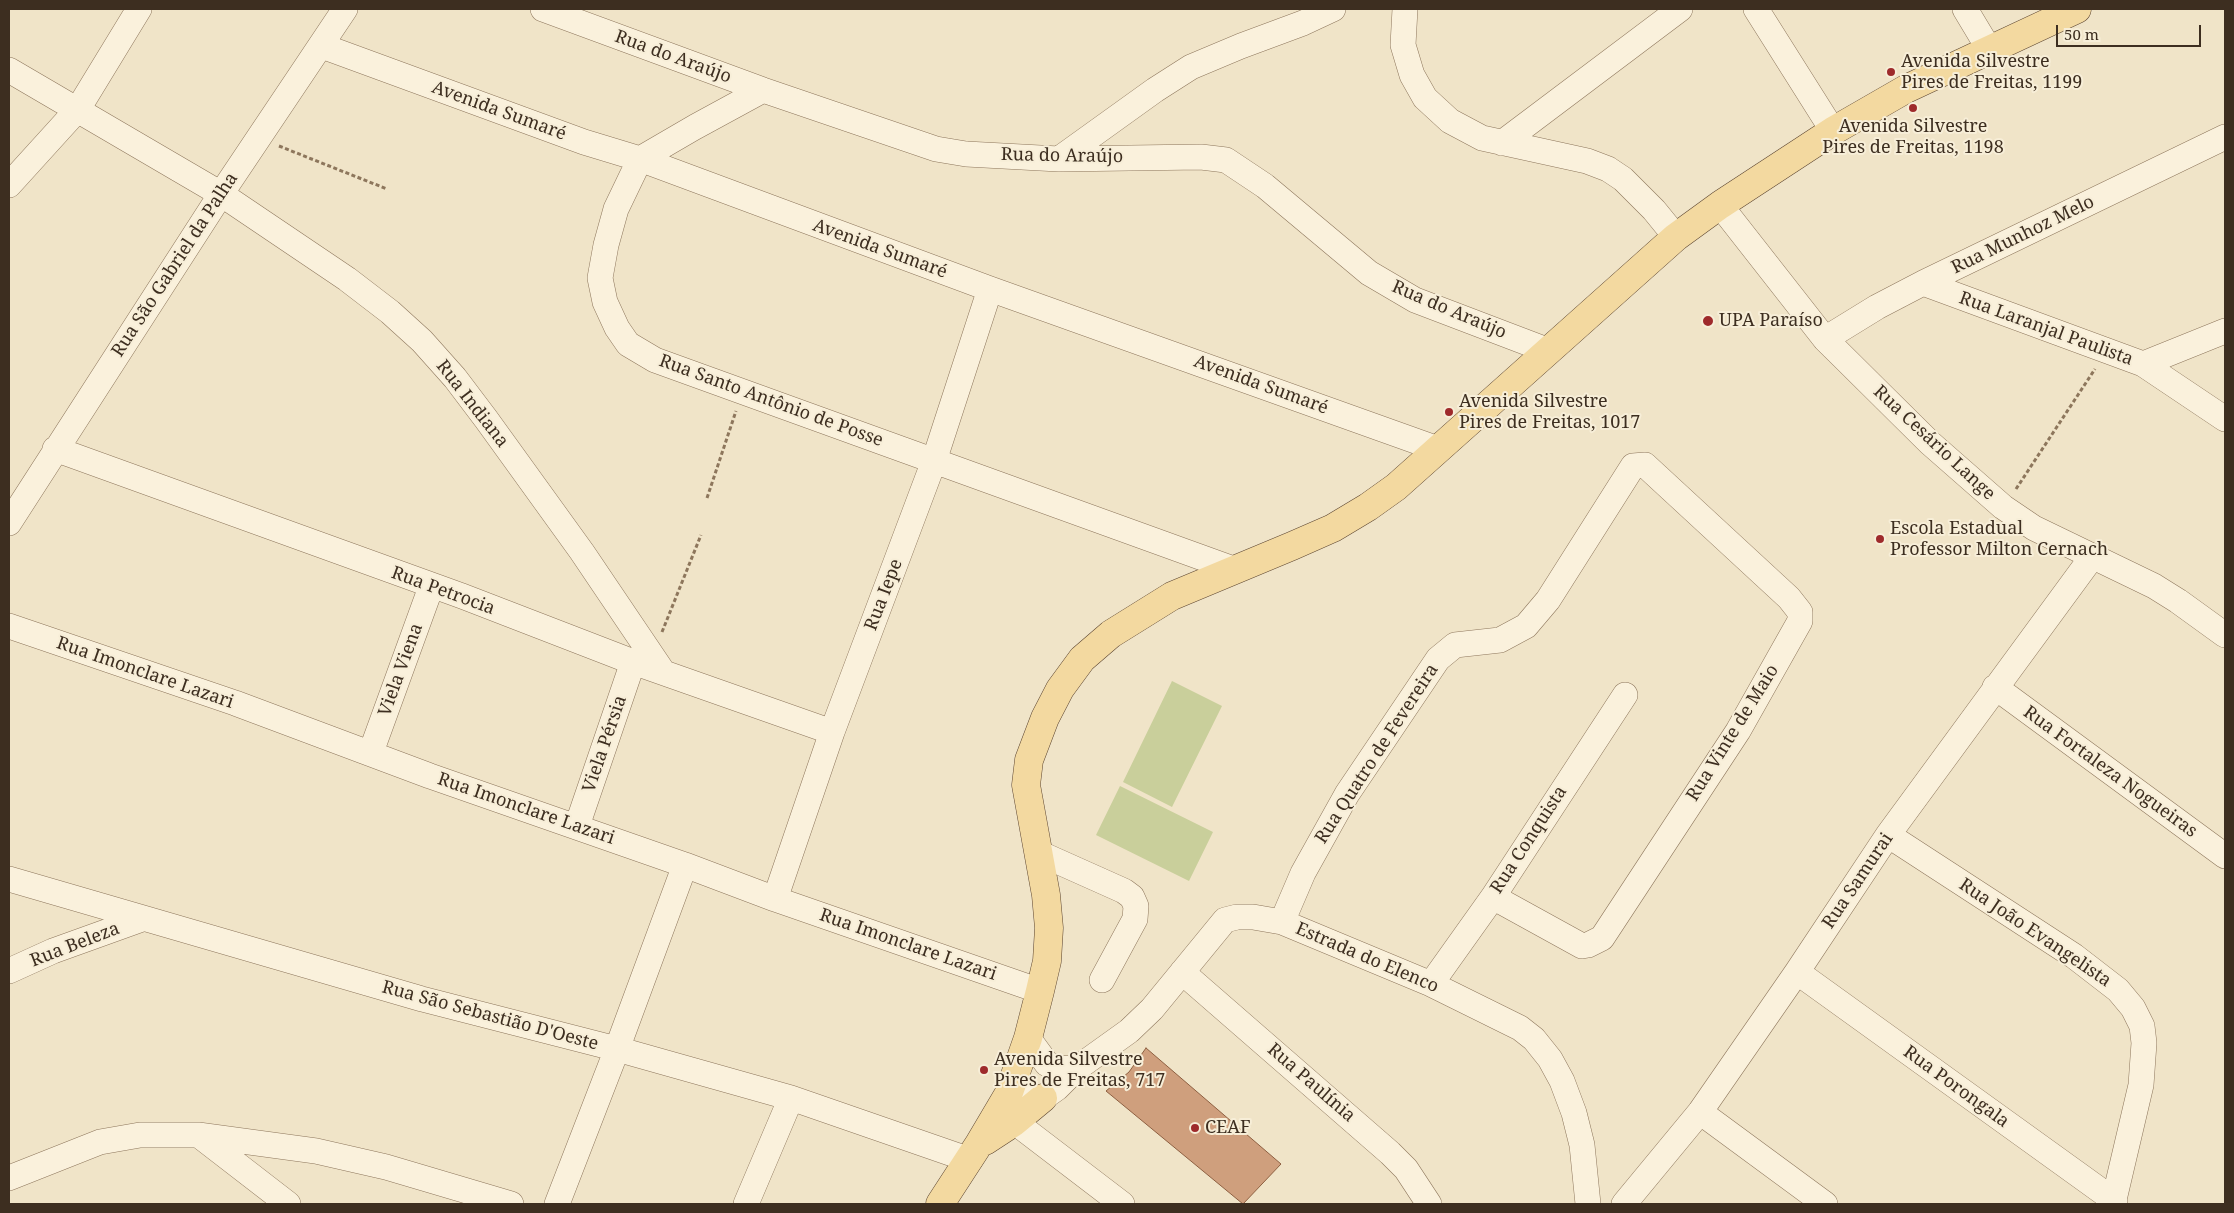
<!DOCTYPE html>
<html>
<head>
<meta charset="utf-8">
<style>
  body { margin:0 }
  #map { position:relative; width:2234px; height:1213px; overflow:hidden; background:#f0e4c8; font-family:"Noto Serif",serif }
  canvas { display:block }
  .frame { position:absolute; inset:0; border:10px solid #3d2e20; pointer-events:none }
  .scale { position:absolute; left:2056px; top:25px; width:145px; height:22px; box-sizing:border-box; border:2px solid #3d2e20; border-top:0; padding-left:6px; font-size:15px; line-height:18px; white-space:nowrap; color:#3d2e20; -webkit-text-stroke:4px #f7eed8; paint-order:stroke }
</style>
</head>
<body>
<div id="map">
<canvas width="2234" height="1213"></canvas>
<div class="frame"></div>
<div class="scale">50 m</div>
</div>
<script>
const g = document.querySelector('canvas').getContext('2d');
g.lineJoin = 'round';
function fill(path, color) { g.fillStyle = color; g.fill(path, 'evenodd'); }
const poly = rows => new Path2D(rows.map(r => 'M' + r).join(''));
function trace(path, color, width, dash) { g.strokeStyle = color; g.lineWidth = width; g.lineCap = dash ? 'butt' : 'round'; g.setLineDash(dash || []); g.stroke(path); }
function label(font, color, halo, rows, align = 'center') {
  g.font = font + ' "Noto Serif",serif'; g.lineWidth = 4; g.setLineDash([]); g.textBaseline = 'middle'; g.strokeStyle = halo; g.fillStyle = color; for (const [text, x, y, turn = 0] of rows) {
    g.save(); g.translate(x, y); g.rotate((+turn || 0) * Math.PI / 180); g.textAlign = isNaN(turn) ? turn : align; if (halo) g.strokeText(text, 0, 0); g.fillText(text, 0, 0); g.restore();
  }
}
fill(poly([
  [1172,681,1222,706,1172,807,1123,782],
  [1120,786,1213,832,1189,881,1096,835]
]), '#c9cf9b');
const building = poly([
  [1146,1048,1281,1164,1243,1204,1106,1091,1129,1072,1146,1048]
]);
fill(building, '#cf9f7d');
trace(building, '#8d5f41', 1);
const minor = poly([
  [543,9,763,90,936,149,966,154,1059,159,1201,157,1226,160,1265,186,1369,273,1415,300,1549,351],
  [1405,9,1403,45,1412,75,1425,98,1450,121,1482,138,1587,161,1608,169,1623,179,1654,210,1676,237],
  [1756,9,1833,131],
  [1965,9,1989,49],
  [322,46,584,142,640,159,990,289,1438,449],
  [9,70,221,194,347,279,390,312,422,341,455,378,486,419,582,552,663,672],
  [763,90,695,127,640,159,616,209,606,245,600,278,605,302,617,328,628,344,655,360,1236,570],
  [1502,143,1680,9],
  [1059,159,1155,90,1191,67,1241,46,1303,23,1333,9],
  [9,185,78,109,139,9],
  [1720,205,1825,339,1930,443,2003,507,2034,528,2154,586,2178,601,2225,635],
  [1923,283,2143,364,2225,419],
  [1825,339,1877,307,1923,283,2225,137],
  [2143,364,2225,331],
  [55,449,462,596,633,662,832,732],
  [9,523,221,194,345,9],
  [9,626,235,703,430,776,685,865,775,899,1040,991],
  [1995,687,2225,856],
  [371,752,431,587],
  [577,826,633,662],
  [1888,835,2074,956,2118,990,2133,1008,2142,1026,2144,1043,2141,1085,2113,1204],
  [1039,853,1124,891,1132,897,1136,906,1135,919,1102,980],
  [9,879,422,999,617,1049,791,1098,970,1160],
  [775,899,832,732,934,461,990,289],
  [1282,922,1303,873,1347,794,1438,659,1455,645,1500,640,1526,626,1548,600,1633,466,1645,465,1789,598,1800,612,1800,621,1738,731,1602,938,1588,945,1582,946,1493,897],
  [9,971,53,951,142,919],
  [1182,972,1390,1153,1406,1169,1429,1204],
  [1797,972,2115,1201],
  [1431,984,1493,897,1625,695],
  [1028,1038,1047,1064,1058,1068,1076,1069],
  [1024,1098,1043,1098,1057,1088,1076,1069,1129,1031,1152,1009,1225,920,1237,917,1253,917,1282,922,1431,984,1520,1028,1534,1039,1550,1059,1562,1081,1574,1113,1582,1145,1588,1204],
  [999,1110,1122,1204],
  [1700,1112,1825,1204],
  [200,1136,288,1204],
  [9,1178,100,1142,140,1135,198,1135,316,1151,386,1167,511,1204],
  [557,1204,617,1049,685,865],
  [746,1204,791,1098],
  [1624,1204,1700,1112,1797,972,1888,835,2092,557]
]);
const major = poly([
  [985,1141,1014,1122,1043,1098],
  [940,1204,979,1144,1008,1095,1028,1038,1040,991,1047,961,1049,928,1046,895,1026,785,1029,760,1045,718,1060,689,1082,659,1111,634,1172,596,1292,546,1333,528,1368,507,1396,487,1676,237,1720,205,1833,131,1906,89,2077,9]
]);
trace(minor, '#8d765c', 26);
trace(major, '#5b4430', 29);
trace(poly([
  [279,146,387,189],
  [2016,489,2095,369],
  [707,498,736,411],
  [662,632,701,535]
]), '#8d765c', 3, [4, 2.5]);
trace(minor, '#faf1dc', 25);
trace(major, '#f3d9a0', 28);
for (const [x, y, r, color] of [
  [1891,72,5,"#9e2a2b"],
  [1913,108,5,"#9e2a2b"],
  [1708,321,6,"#9e2a2b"],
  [1449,412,5,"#9e2a2b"],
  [1880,539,5,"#9e2a2b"],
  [984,1070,5,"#9e2a2b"],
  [1195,1128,5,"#9e2a2b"]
]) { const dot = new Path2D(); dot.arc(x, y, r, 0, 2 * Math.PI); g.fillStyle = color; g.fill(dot); trace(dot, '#f7eed8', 2); }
label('18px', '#3d2e20', '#f7eed8', [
  ["Rua do Araújo",673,57,20],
  ["Avenida Sumaré",499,111,20],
  ["Rua do Araújo",1062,156,1],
  ["Rua Munhoz Melo",2023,235,-26],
  ["Avenida Sumaré",880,249,20],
  ["Rua São Gabriel da Palha",175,265,-57],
  ["Rua do Araújo",1449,310,23],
  ["Rua Laranjal Paulista",2046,329,20],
  ["Avenida Sumaré",1261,385,20],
  ["Rua Santo Antônio de Posse",771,401,20],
  ["Rua Indiana",472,404,52],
  ["Rua Cesário Lange",1934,443,43],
  ["Rua Petrocia",443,591,20],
  ["Rua Iepe",884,595,-69],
  ["Viela Viena",401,670,-70],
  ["Rua Imonclare Lazari",145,673,19],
  ["Rua Vinte de Maio",1733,733,-58],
  ["Viela Pérsia",605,744,-71],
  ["Rua Quatro de Fevereira",1377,754,-57],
  ["Rua Fortaleza Nogueiras",2110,772,36],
  ["Rua Imonclare Lazari",526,809,19],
  ["Rua Conquista",1529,840,-57],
  ["Rua Samurai",1858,881,-56],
  ["Rua João Evangelista",2035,933,34],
  ["Rua Beleza",75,945,-21],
  ["Rua Imonclare Lazari",908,945,19],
  ["Estrada do Elenco",1367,958,23],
  ["Rua São Sebastião D'Oeste",490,1016,15],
  ["Rua Paulínia",1311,1083,41],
  ["Rua Porongala",1956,1087,36]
]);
label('18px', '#3d2e20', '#f7eed8', [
  ["Avenida Silvestre",1901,62],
  ["Pires de Freitas, 1199",1901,83],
  ["Avenida Silvestre",1913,127,"center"],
  ["Pires de Freitas, 1198",1913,148,"center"],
  ["UPA Paraíso",1719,321],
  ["Avenida Silvestre",1459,402],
  ["Pires de Freitas, 1017",1459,423],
  ["Escola Estadual",1890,529],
  ["Professor Milton Cernach",1890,550],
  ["Avenida Silvestre",994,1060],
  ["Pires de Freitas, 717",994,1081],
  ["CEAF",1205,1128]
], 'left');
</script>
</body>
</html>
